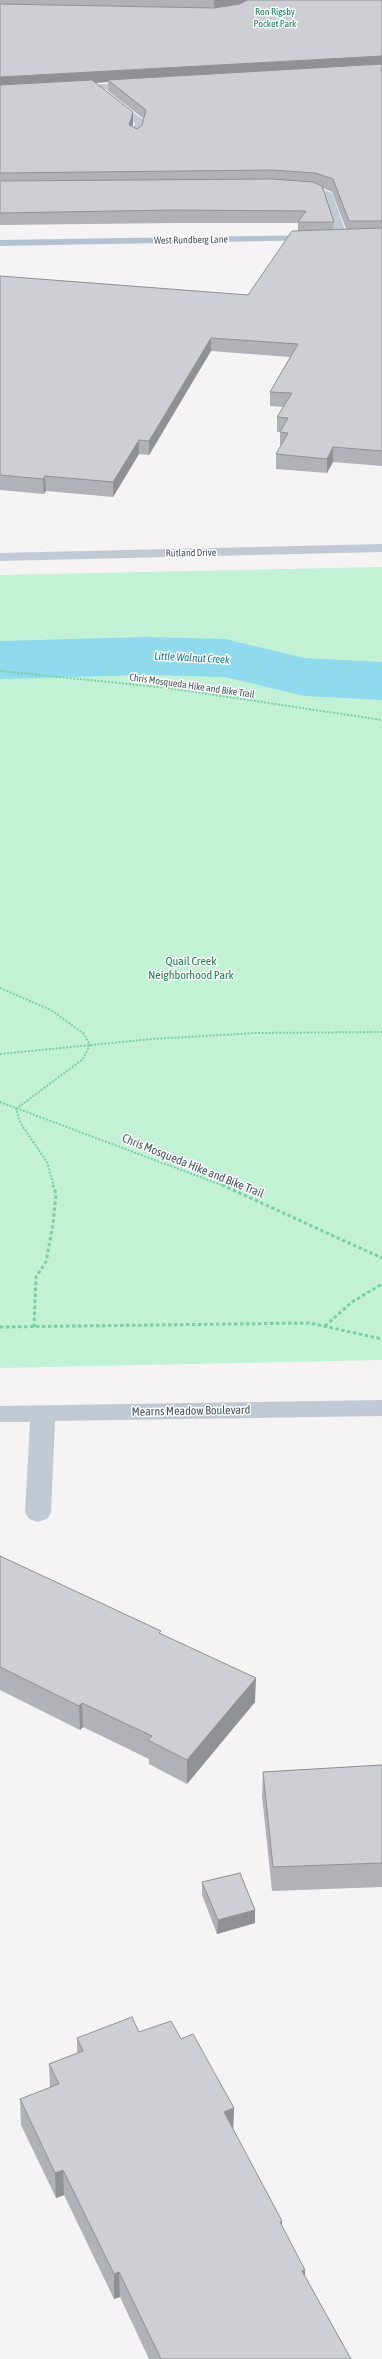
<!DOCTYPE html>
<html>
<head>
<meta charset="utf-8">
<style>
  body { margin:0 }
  canvas { display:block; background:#f5f3f3 }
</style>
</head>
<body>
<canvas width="382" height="2359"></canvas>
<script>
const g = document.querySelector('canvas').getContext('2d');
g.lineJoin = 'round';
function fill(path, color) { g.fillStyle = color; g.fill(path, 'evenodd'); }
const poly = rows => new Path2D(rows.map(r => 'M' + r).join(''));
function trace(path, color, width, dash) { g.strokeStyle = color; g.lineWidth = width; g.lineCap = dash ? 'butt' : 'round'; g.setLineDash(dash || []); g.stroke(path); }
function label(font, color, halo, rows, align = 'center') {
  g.font = font + ' "Asap Condensed",sans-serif'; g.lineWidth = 3; g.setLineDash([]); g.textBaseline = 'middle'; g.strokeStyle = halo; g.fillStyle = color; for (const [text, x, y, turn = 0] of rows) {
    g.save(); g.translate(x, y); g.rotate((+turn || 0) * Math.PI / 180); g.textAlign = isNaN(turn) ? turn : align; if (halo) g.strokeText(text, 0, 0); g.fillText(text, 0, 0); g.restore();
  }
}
fill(poly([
  [382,567,382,1360,0,1368,0,575]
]), '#c3f1d5');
fill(poly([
  [146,637,225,639,304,658,382,662,382,700,304,696,225,677,146,675,0,679,0,641,146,637]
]), '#90daee');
trace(poly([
  [0,671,168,688,382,720],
  [0,988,51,1010,84,1034,90,1045,83,1059,16,1109,21,1124,47,1162,54,1186],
  [0,1054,152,1039,256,1033,382,1032],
  [0,1102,224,1186]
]), '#7ad0a6', 2, [2, 1.5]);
trace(poly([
  [222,1185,382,1258],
  [325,1326,352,1302,382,1284],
  [0,1327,310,1323,382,1339],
  [34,1327,36,1277,46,1262,53,1224,56,1194,53,1185]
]), '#7ad0a6', 3, [3.5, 2.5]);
fill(poly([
  [139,82,142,83,142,87,71,92,66,89,71,86,139,82],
  [110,96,144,120,145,122,140,138,132,138,131,136,135,123,107,101,107,97,110,96],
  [295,185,315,187,332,193,348,238,346,240,342,241,336,238,323,197,313,193,291,190,291,186,295,185],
  [382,544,382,552,0,561,0,553,382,544],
  [382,1400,382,1416,55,1421,51,1513,47,1519,38,1522,29,1519,25,1513,30,1422,0,1422,0,1406,382,1400]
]), '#c1cad2');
fill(poly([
  [317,235,321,236,321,240,0,246,0,240,317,235]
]), '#b3c2d1');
fill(poly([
  [0,0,382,0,382,466,333,462,327,473,276,469,276,454,280,447,280,432,277,432,277,417,283,407,270,406,270,392,290,357,211,351,149,455,139,454,113,497,46,491,44,494,0,490,0,276,248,295,298,231,298,223,175,223,0,225],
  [108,82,108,91,144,119,142,125,137,129,132,126,133,124,96,83],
  [323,188,332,192,346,229,333,230,334,222],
  [0,1556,161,1634,255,1702,187,1784,149,1764,149,1759,83,1727,80,1730,0,1690],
  [382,1765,382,1887,272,1891,262,1796,263,1772],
  [202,1882,255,1910,255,1923,217,1934,202,1895],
  [139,2032,181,2039,234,2108,233,2130,282,2227,305,2270,305,2276,351,2359,149,2359,120,2297,114,2299,64,2195,56,2198,21,2125,20,2099,50,2088,49,2064,77,2053,77,2038]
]), '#b0b2b7');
fill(poly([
  [214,0,250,0,234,8,214,10],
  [382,56,382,67,108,80,108,82,0,88,0,77],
  [133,112,133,124,130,137,129,125],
  [211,338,211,351,149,455,149,441],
  [139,440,139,454,113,497,113,482],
  [333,447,333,462,327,473,327,459],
  [45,476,46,491,44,494,43,479],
  [256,1678,255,1702,187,1784,187,1760],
  [82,1703,83,1727,80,1730,79,1706],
  [255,1910,255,1923,217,1934,218,1920],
  [234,2108,233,2133,224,2112],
  [63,2170,64,2195,56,2198,55,2173],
  [282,2221,281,2246,280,2222],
  [305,2270,304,2295,302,2271],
  [119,2272,120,2297,114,2299,114,2274]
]), '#909195');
const building = poly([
  [247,0,382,0,382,56,0,77,0,4,214,8,240,4,247,0],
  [382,64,382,69,381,69,382,72,382,221,349,221,333,179,315,173,272,170,0,173,0,85,92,80,133,112,129,125,137,129,142,125,146,110,108,80,382,64],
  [272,179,313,182,322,186,334,222,298,222,306,211,174,210,0,213,0,181,272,179],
  [382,228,382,451,333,447,327,459,276,454,288,433,280,432,288,418,277,417,292,393,270,392,298,344,211,338,149,441,139,440,113,482,45,476,43,479,0,475,0,276,248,295,292,231,382,228],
  [0,1556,161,1631,159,1633,256,1678,187,1760,148,1740,152,1736,82,1703,79,1706,0,1667,0,1556],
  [382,1765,382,1863,273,1867,263,1772,382,1765],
  [240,1873,255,1910,218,1920,202,1882,240,1873],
  [132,2017,139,2032,171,2021,181,2039,193,2034,234,2108,224,2112,282,2221,280,2222,305,2270,302,2271,351,2359,161,2359,119,2272,114,2274,63,2170,55,2173,20,2099,59,2084,49,2064,83,2051,77,2038,132,2017]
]);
fill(building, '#cdcfd5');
trace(building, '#909195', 1);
label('10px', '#17864f', '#fff', [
  ["Ron Rigsby",275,12],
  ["Pocket Park",275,24]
]);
label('10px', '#4a5661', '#fff', [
  ["West Rundberg Lane",191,240,-1],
  ["Rutland Drive",191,553,-1],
  ["Chris Mosqueda Hike and Bike Trail",192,686,8]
]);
label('italic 11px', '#0c7c9b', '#fff', [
  ["Little Walnut Creek",192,658,3]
]);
label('12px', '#17864f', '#fff', [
  ["Quail Creek",191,961],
  ["Neighborhood Park",191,975]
]);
label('12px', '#4a5661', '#fff', [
  ["Chris Mosqueda Hike and Bike Trail",193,1166,22],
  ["Mearns Meadow Boulevard",191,1411,-1]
]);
</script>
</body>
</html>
